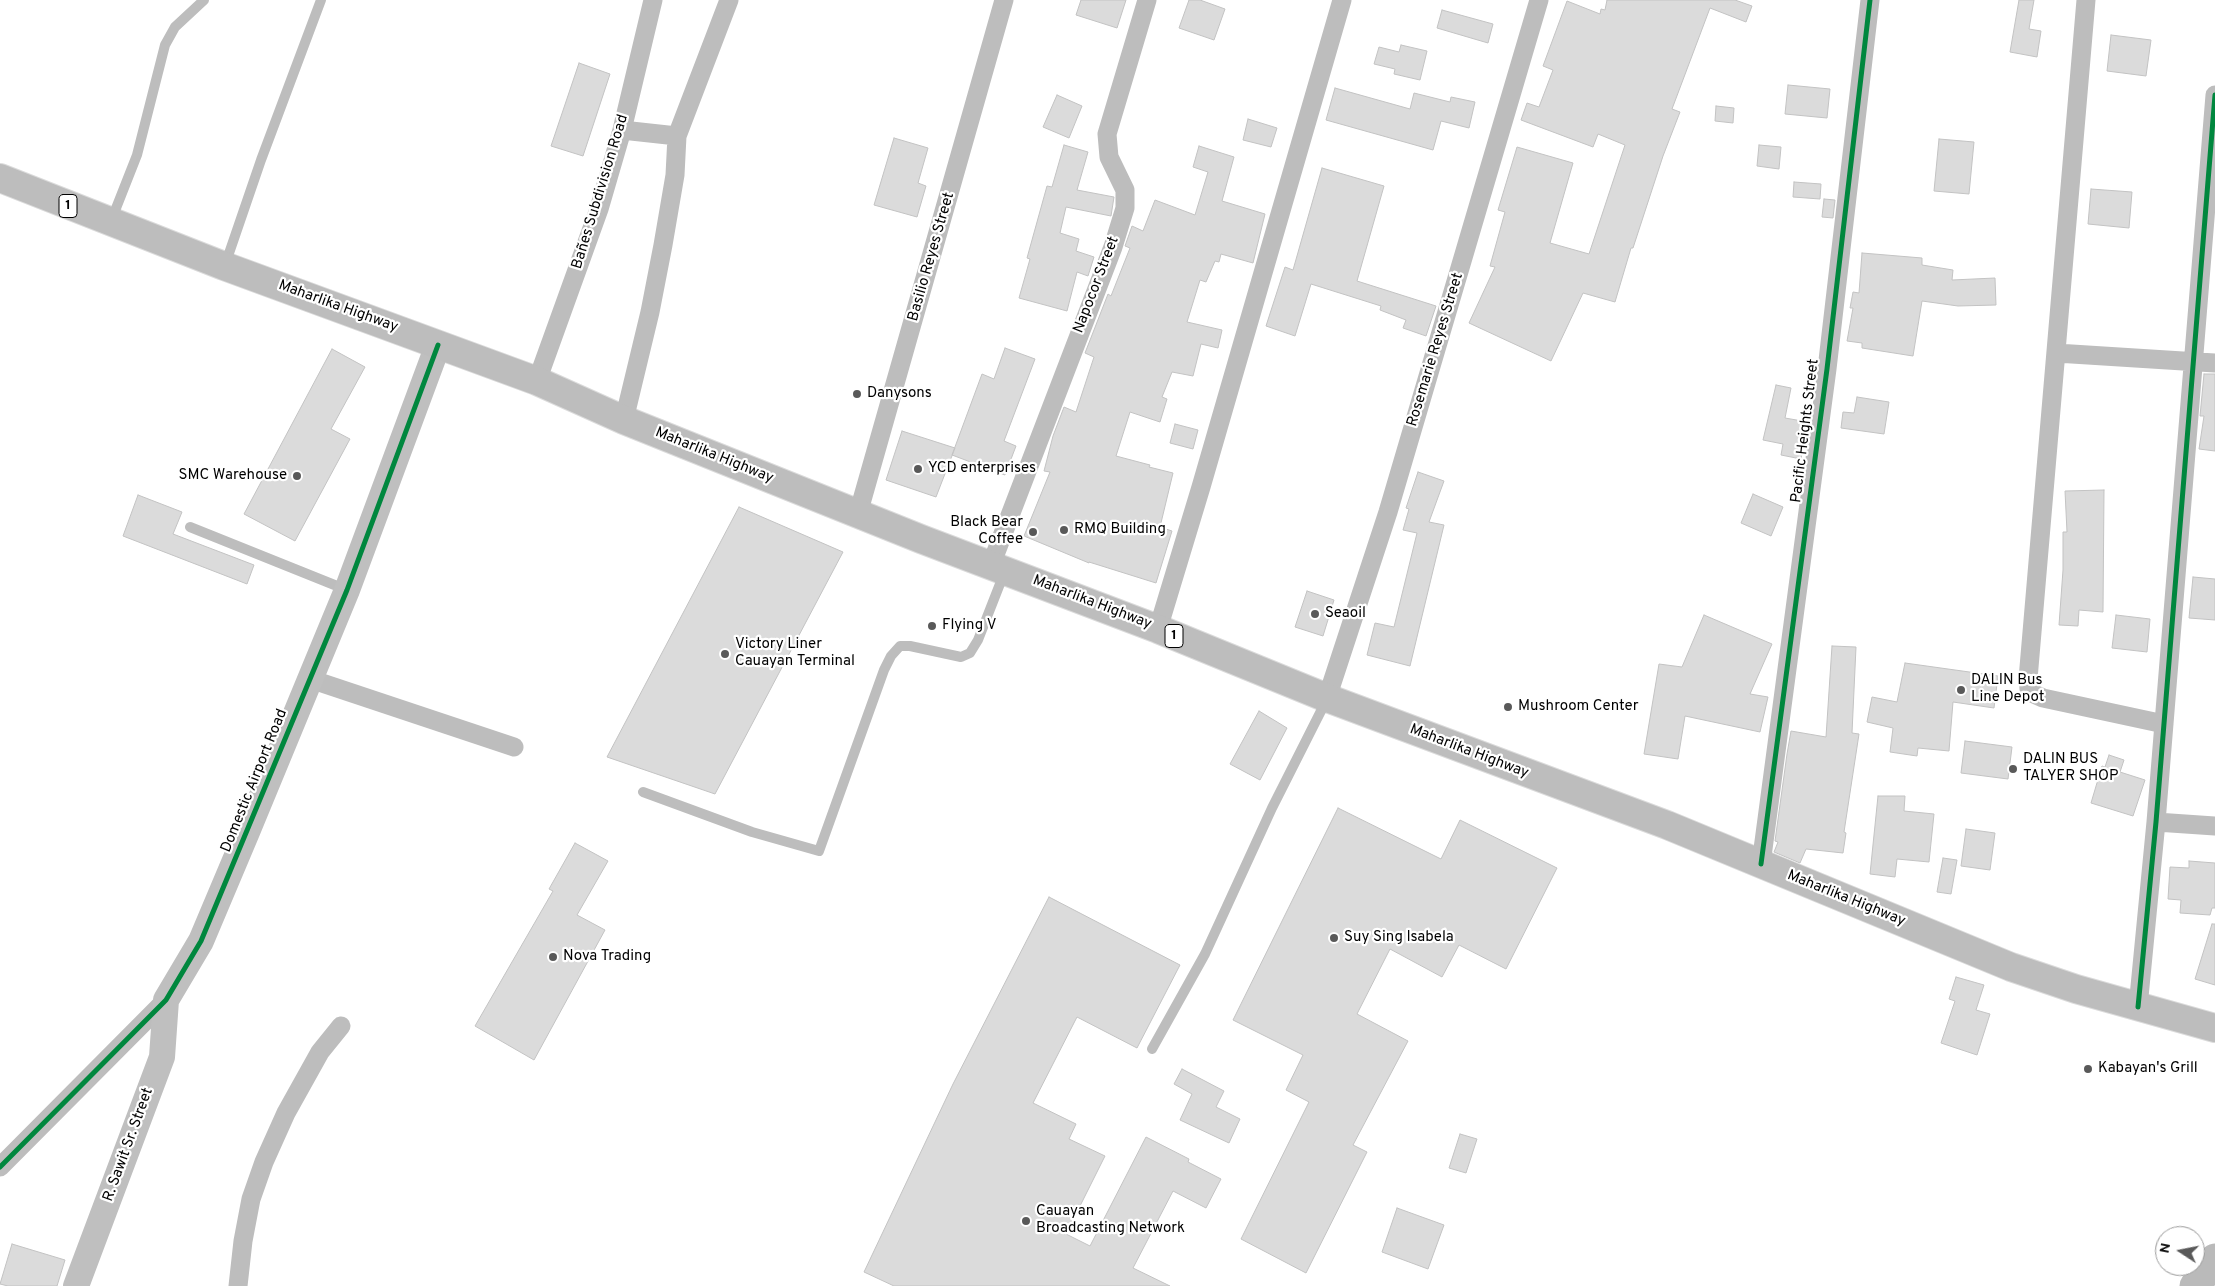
<!DOCTYPE html>
<html>
<head>
<meta charset="utf-8">
<style>
  body { margin:0 }
  #map { position:relative; width:2215px; height:1286px; overflow:hidden; background:#fff; font-family:Overpass,sans-serif }
  canvas { display:block }
  .north { position:absolute; left:2155px; top:1226px; width:50px; height:50px; box-sizing:border-box; background:#fff; border:1px solid #999; border-radius:50%; rotate:281deg; font-size:14px; font-weight:700; line-height:20px; text-align:center; color:#000 }
  .north::after { content:''; display:block; margin:auto; width:18px; height:22px; background:#595959; clip-path:polygon(50% 0,100% 100%,50% 72%,0 100%) }
</style>
</head>
<body>
<div id="map">
<canvas width="2215" height="1286"></canvas>
<div class="north">N</div>
</div>
<script>
const g = document.querySelector('canvas').getContext('2d');
g.lineJoin = 'round';
const poly = rows => new Path2D(rows.map(r => 'M' + r).join(''));
function trace(path, color, width, dash) { g.strokeStyle = color; g.lineWidth = width; g.lineCap = dash ? 'butt' : 'round'; g.setLineDash(dash || []); g.stroke(path); }
function fill(path, color) { g.fillStyle = color; g.fill(path, 'evenodd'); }
function label(font, color, halo, rows, align = 'center') {
  g.font = font + ' Overpass,sans-serif'; g.lineWidth = 4.5; g.setLineDash([]); g.textBaseline = 'middle'; g.strokeStyle = halo; g.fillStyle = color; for (const [text, x, y, turn = 0] of rows) {
    g.save(); g.translate(x, y); g.rotate((+turn || 0) * Math.PI / 180); g.textAlign = isNaN(turn) ? turn : align; if (halo) g.strokeText(text, 0, 0); g.fillText(text, 0, 0); g.restore();
  }
}
trace(poly([
  [2195,1286,2215,1259]
]), '#bababa', 31);
const building = poly([
  [1081,0,1126,0,1117,28,1076,15,1081,0],
  [1189,0,1200,0,1225,9,1214,40,1179,28,1189,0],
  [1607,0,1735,0,1752,6,1746,22,1710,8,1672,109,1680,112,1663,156,1633,248,1631,248,1615,302,1583,293,1551,361,1469,323,1495,267,1490,266,1505,212,1498,210,1517,147,1573,163,1550,243,1589,254,1625,145,1598,134,1593,147,1521,120,1527,103,1539,107,1553,70,1543,66,1567,1,1600,14,1601,9,1605,10,1607,0],
  [2019,0,2034,0,2029,29,2041,31,2037,57,2010,52,2019,0],
  [1442,10,1493,24,1488,43,1437,28,1442,10],
  [2111,35,2151,40,2146,76,2107,71,2111,35],
  [1401,45,1427,51,1420,80,1394,74,1395,69,1374,64,1379,47,1399,52,1401,45],
  [579,63,610,74,583,156,551,146,579,63],
  [1788,85,1830,89,1827,118,1785,114,1788,85],
  [1335,88,1410,109,1414,93,1450,102,1451,97,1475,102,1469,128,1441,121,1433,150,1326,120,1335,88],
  [1057,95,1082,106,1069,138,1043,127,1057,95],
  [1716,106,1734,108,1733,123,1715,121,1716,106],
  [1248,119,1277,128,1271,147,1243,140,1248,119],
  [894,138,928,148,918,183,926,186,917,217,874,205,894,138],
  [1939,139,1974,142,1969,194,1934,191,1939,139],
  [1064,145,1088,152,1077,190,1114,197,1111,216,1066,207,1060,233,1079,239,1076,251,1094,257,1088,276,1077,272,1067,311,1019,298,1030,259,1027,258,1047,186,1052,187,1064,145],
  [1759,145,1781,147,1779,169,1757,166,1759,145],
  [1199,146,1234,157,1222,201,1265,214,1253,263,1221,254,1219,262,1215,261,1206,282,1200,280,1187,322,1222,330,1218,348,1201,344,1193,376,1172,372,1162,397,1167,399,1160,422,1130,412,1116,456,1150,465,1149,467,1173,473,1160,527,1172,531,1156,583,1089,562,1089,563,1024,536,1050,472,1044,471,1053,436,1064,407,1076,412,1094,357,1085,353,1108,294,1111,296,1130,248,1125,246,1132,226,1143,231,1155,200,1195,215,1208,172,1193,167,1199,146],
  [1322,168,1384,186,1357,281,1436,306,1426,336,1403,328,1406,320,1380,310,1381,306,1311,284,1295,336,1266,326,1285,267,1293,270,1322,168],
  [1794,182,1821,184,1820,199,1793,197,1794,182],
  [2091,189,2132,192,2129,228,2088,224,2091,189],
  [1824,199,1835,200,1833,218,1822,217,1824,199],
  [1862,253,1922,258,1922,265,1953,270,1952,280,1995,278,1996,305,1958,306,1922,301,1913,356,1862,348,1862,343,1847,341,1853,308,1850,308,1853,292,1859,293,1862,253],
  [1005,348,1035,359,1004,441,1016,446,1005,475,952,455,982,374,994,379,1005,348],
  [332,349,365,367,331,429,350,439,295,541,244,514,332,349],
  [2204,374,2215,374,2215,451,2199,449,2204,416,2200,416,2204,374],
  [1776,385,1791,388,1785,418,1808,422,1801,459,1781,455,1783,444,1763,440,1776,385],
  [1857,397,1889,402,1884,434,1841,428,1843,412,1854,413,1857,397],
  [1175,424,1198,430,1193,449,1170,443,1175,424],
  [902,431,955,448,936,497,886,480,902,431],
  [1418,472,1444,481,1429,522,1444,525,1410,666,1367,655,1375,623,1394,627,1417,533,1403,530,1409,509,1406,508,1418,472],
  [2104,490,2103,612,2079,610,2078,626,2059,625,2063,570,2063,532,2067,532,2065,491,2104,490],
  [1753,494,1783,507,1771,536,1741,523,1753,494],
  [138,495,182,512,173,534,254,565,247,584,123,536,138,495],
  [739,507,843,552,715,794,607,757,739,507],
  [2193,577,2215,579,2215,620,2189,618,2193,577],
  [1307,591,1334,600,1323,636,1295,627,1307,591],
  [1704,615,1772,644,1750,694,1768,697,1760,732,1685,716,1678,759,1644,754,1659,664,1682,667,1704,615],
  [2116,615,2150,619,2147,652,2112,648,2116,615],
  [1832,646,1856,647,1852,733,1859,734,1844,832,1846,833,1843,853,1806,849,1800,863,1774,852,1778,842,1775,841,1787,754,1791,731,1826,737,1832,646],
  [1905,663,1998,676,1994,708,1953,702,1949,751,1918,748,1917,756,1890,752,1893,728,1867,722,1872,697,1897,702,1905,663],
  [1259,711,1287,728,1260,780,1230,764,1259,711],
  [1965,741,2012,747,2008,779,1961,773,1965,741],
  [2109,755,2124,760,2120,772,2145,780,2133,816,2091,803,2102,766,2105,767,2109,755],
  [1878,796,1905,796,1904,811,1934,814,1929,862,1897,859,1895,877,1870,874,1878,796],
  [1338,808,1441,859,1460,820,1557,868,1506,969,1459,945,1442,977,1390,949,1357,1014,1408,1041,1353,1145,1367,1152,1306,1273,1241,1239,1309,1102,1286,1090,1303,1055,1233,1020,1338,808],
  [1966,829,1995,833,1990,870,1961,866,1966,829],
  [575,843,608,861,577,915,605,930,534,1060,475,1026,553,891,549,889,575,843],
  [1943,858,1957,860,1951,894,1937,892,1943,858],
  [2189,861,2215,863,2215,908,2212,908,2210,915,2180,913,2181,900,2168,899,2170,867,2189,868,2189,861],
  [1049,897,1180,965,1137,1048,1077,1017,1033,1103,1076,1124,1069,1139,1105,1156,1066,1234,1090,1246,1146,1137,1189,1159,1188,1162,1221,1179,1206,1208,1173,1191,1133,1268,1170,1286,894,1286,864,1272,953,1084,1049,897],
  [2212,924,2215,924,2215,985,2195,979,2212,924],
  [1956,977,1984,985,1976,1010,1990,1014,1977,1055,1941,1043,1955,1001,1949,999,1956,977],
  [1182,1069,1224,1091,1216,1107,1240,1119,1229,1143,1180,1120,1192,1094,1174,1084,1182,1069],
  [1460,1134,1477,1139,1466,1173,1449,1168,1460,1134],
  [1397,1208,1444,1225,1428,1269,1382,1252,1397,1208],
  [12,1244,65,1260,57,1286,8,1286,0,1284,12,1244]
]);
fill(building, '#dbdbdb');
trace(building, '#c3c3c3', 1);
const highway = poly([
  [0,178,224,266,537,381,624,420,921,539,1158,629,1327,698,1667,825,2011,967,2076,989,2215,1028]
]);
trace(highway, '#dbdbdb', 30);
trace(poly([
  [111,221,137,155,165,45,175,27,204,0],
  [225,265,261,160,321,0],
  [190,527,347,590],
  [643,792,752,832,819,851,884,670,891,656,900,646,910,646,961,657,970,653,978,640,1005,571],
  [1152,1049,1205,954,1272,808,1327,699]
]), '#bdbdbd', 10);
trace(poly([
  [2086,0,2028,679,2029,689,2034,694,2043,698,2164,724],
  [622,130,677,136,729,0],
  [2056,353,2215,363],
  [537,381,599,209,622,130,653,0],
  [624,420,650,312,663,245,675,175,677,136],
  [858,514,1004,0],
  [991,565,1113,247,1125,208,1125,190,1109,157,1107,134,1147,0],
  [1158,629,1201,487,1342,0],
  [310,679,514,747],
  [1327,698,1388,512,1539,0],
  [2156,822,2215,826],
  [1761,864,1827,369,1870,0],
  [2138,1007,2156,822,2215,95],
  [0,1167,166,1000],
  [238,1286,243,1241,251,1199,264,1162,286,1113,320,1052,341,1026]
]), '#bdbdbd', 19);
trace(poly([
  [76,1286,162,1057,166,1000,201,941,247,832,347,590,438,345]
]), '#bfbfbf', 26);
trace(highway, '#bdbdbd', 28);
trace(poly([
  [1761,864,1827,369,1870,0],
  [2138,1007,2156,822,2215,95],
  [0,1167,166,1000,201,941,347,590,438,345]
]), '#00873e', 5);
for (const [x, y, r, color] of [
  [857,394,5,"#595959"],
  [918,469,5,"#595959"],
  [297,476,5,"#595959"],
  [1064,530,5,"#595959"],
  [1033,532,5,"#595959"],
  [1315,614,5,"#595959"],
  [932,626,5,"#595959"],
  [725,654,5,"#595959"],
  [1961,690,5,"#595959"],
  [1508,707,5,"#595959"],
  [2013,769,5,"#595959"],
  [1334,938,5,"#595959"],
  [553,957,5,"#595959"],
  [2088,1069,5,"#595959"],
  [1026,1221,5,"#595959"]
]) { const dot = new Path2D(); dot.arc(x, y, r, 0, 2 * Math.PI); g.fillStyle = color; g.fill(dot); trace(dot, '#fff', 2); }
for (const [x, y, w] of [
  [68,206,18],
  [1174,636,18]
]) { const box = new Path2D(); box.roundRect(x - w / 2, y - 11.5, w, 23, 4); g.fillStyle = '#fff'; g.fill(box); trace(box, '#000', 1); }
label('bold 14px', '#000', null, [
  ["1",68,206],
  ["1",1174,636]
]);
label('15px', '#000', '#fff', [
  ["Bañes Subdivision Road",601,192,-73],
  ["Basilio Reyes Street",932,257,-74],
  ["Napocor Street",1097,285,-69],
  ["Maharlika Highway",338,307,20],
  ["Rosemarie Reyes Street",1436,350,-73],
  ["Pacific Heights Street",1806,431,-83],
  ["Maharlika Highway",714,456,22],
  ["Maharlika Highway",1092,603,21],
  ["Maharlika Highway",1469,752,21],
  ["Domestic Airport Road",255,781,-68],
  ["Maharlika Highway",1846,899,22],
  ["R. Sawit Sr. Street",129,1145,-70]
]);
label('15px', '#000', '#fff', [
  ["Danysons",867,394],
  ["YCD enterprises",928,469],
  ["SMC Warehouse",287,476,"right"],
  ["Black Bear",1023,523,"right"],
  ["Coffee",1023,540,"right"],
  ["RMQ Building",1074,530],
  ["Seaoil",1325,614],
  ["Flying V",942,626],
  ["Victory Liner",735,645],
  ["Cauayan Terminal",735,662],
  ["DALIN Bus",1971,681],
  ["Line Depot",1971,698],
  ["Mushroom Center",1518,707],
  ["DALIN BUS",2023,760],
  ["TALYER SHOP",2023,777],
  ["Suy Sing Isabela",1344,938],
  ["Nova Trading",563,957],
  ["Kabayan's Grill",2098,1069],
  ["Cauayan",1036,1212],
  ["Broadcasting Network",1036,1229]
], 'left');
</script>
</body>
</html>
